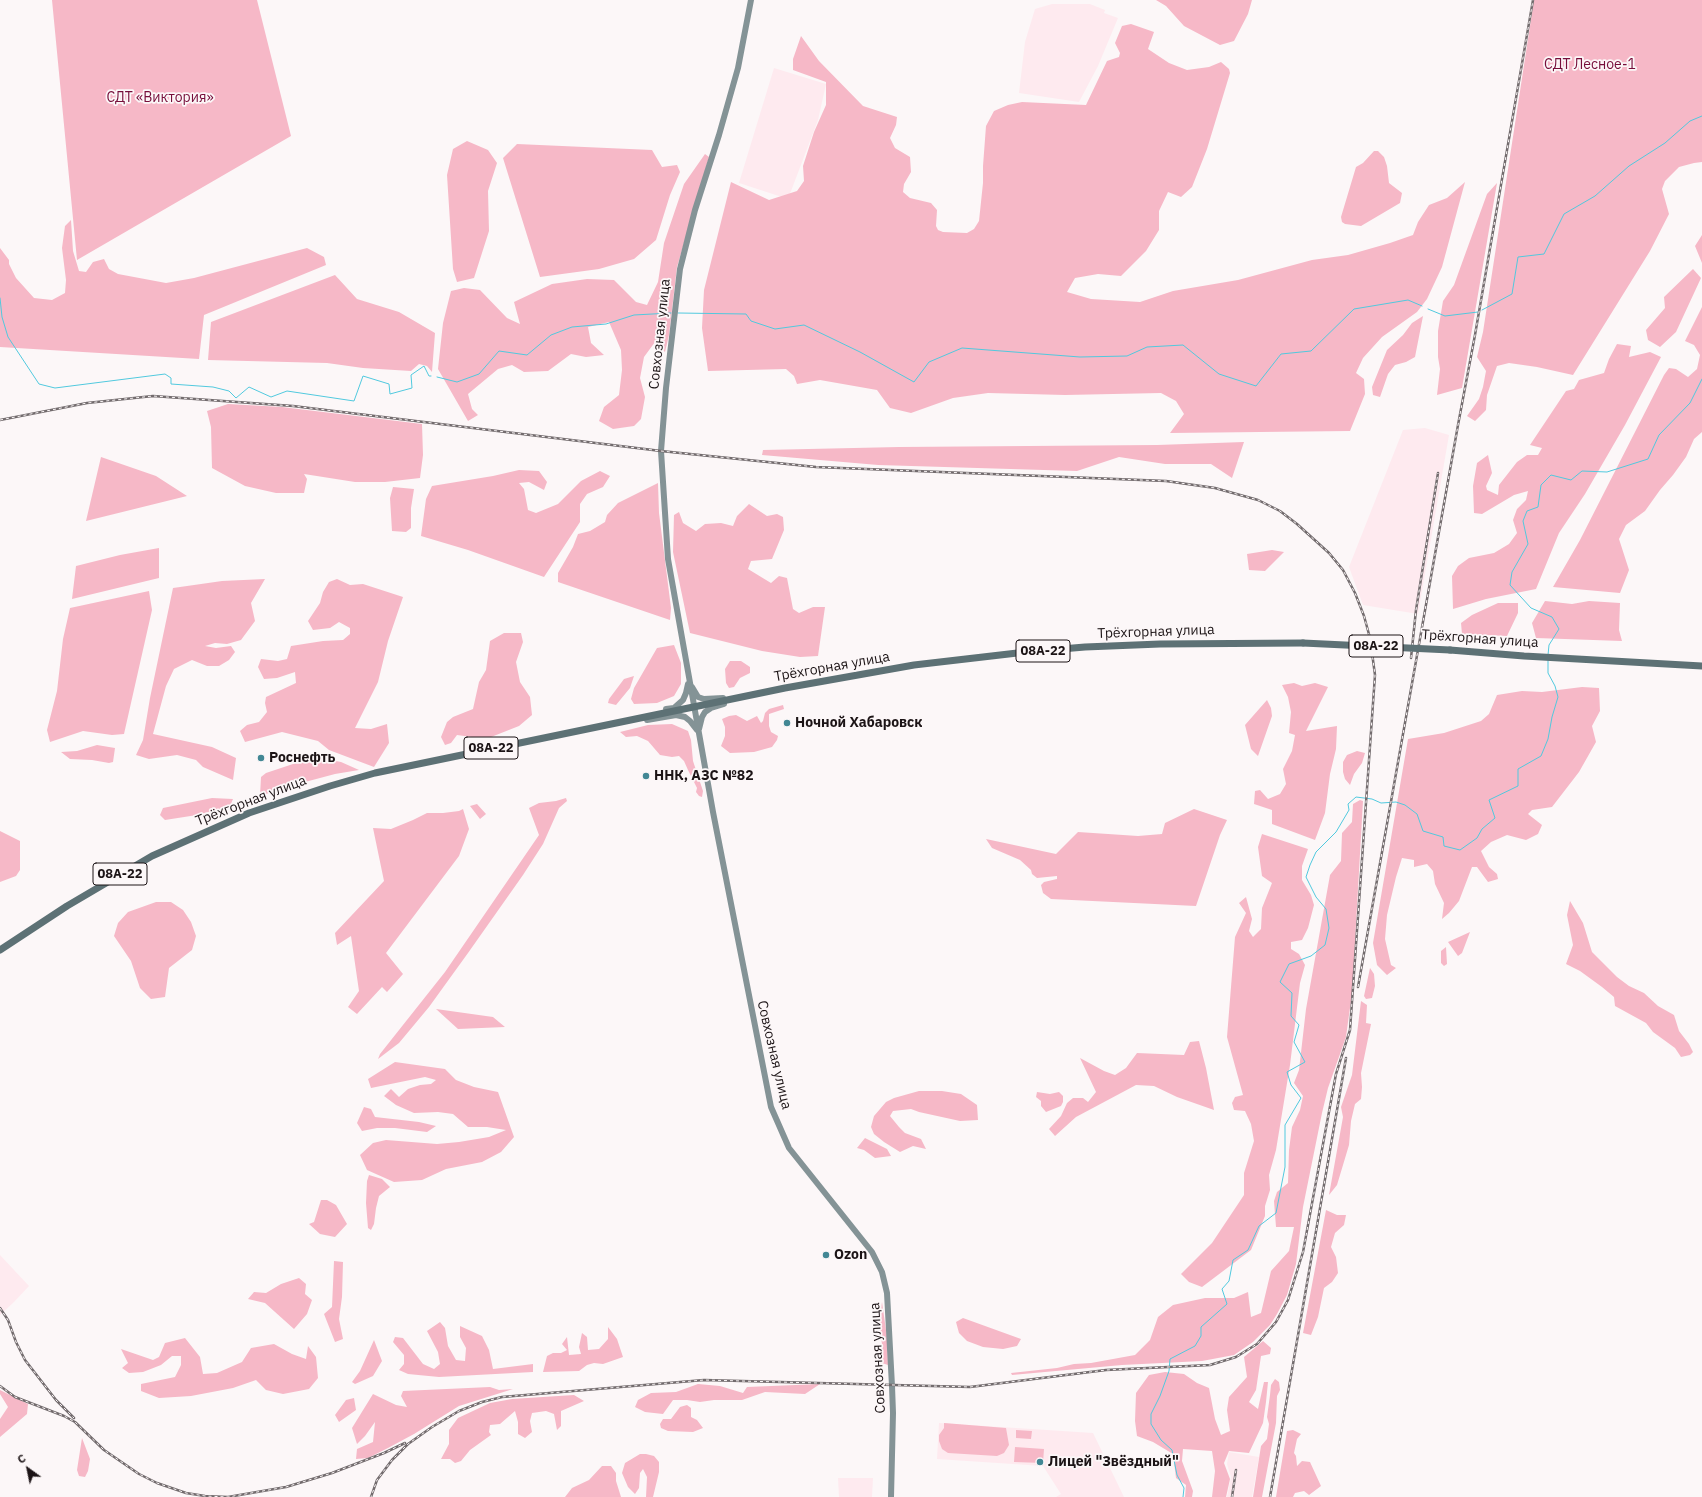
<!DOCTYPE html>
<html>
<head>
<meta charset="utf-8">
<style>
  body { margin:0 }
  #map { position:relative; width:1702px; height:1497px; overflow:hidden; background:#fcf7f8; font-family:"IBM Plex Sans",sans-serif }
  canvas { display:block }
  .north { position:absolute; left:8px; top:1449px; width:40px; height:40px; -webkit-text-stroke:3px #fcf7f8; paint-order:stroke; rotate:327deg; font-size:11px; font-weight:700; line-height:16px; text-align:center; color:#1c1416 }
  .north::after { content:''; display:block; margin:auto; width:14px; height:18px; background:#1c1416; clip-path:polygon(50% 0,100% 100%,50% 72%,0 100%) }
</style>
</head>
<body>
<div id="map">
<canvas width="1702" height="1497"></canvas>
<div class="north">С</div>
</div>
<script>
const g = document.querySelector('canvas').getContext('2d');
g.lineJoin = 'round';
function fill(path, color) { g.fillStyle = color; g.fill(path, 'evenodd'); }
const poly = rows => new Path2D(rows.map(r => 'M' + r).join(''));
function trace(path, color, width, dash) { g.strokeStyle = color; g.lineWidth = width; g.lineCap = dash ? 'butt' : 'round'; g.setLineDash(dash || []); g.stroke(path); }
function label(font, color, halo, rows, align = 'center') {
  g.font = font + ' "IBM Plex Sans",sans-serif'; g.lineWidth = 3.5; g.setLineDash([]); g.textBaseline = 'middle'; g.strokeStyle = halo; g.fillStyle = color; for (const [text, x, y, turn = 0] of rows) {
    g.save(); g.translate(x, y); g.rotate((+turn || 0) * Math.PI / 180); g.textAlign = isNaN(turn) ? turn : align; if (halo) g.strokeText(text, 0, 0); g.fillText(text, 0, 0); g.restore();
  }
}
fill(poly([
  [1052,4,1090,4,1105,10,1104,13,1118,18,1098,66,1079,102,1019,93,1025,42,1035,9],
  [774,68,826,84,818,120,788,199,739,183],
  [1425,428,1449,435,1418,614,1363,605,1349,567,1403,430],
  [0,1255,29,1286,14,1302,0,1315],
  [939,1423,1093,1433,1124,1497,1056,1497,1061,1494,1043,1466,937,1459],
  [1229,1452,1259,1457,1252,1497,1227,1497,1231,1477,1227,1464],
  [838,1478,873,1478,872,1497,839,1497]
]), '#feeaef');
fill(poly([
  [52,0,257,0,291,136,77,260],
  [1156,0,1252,0,1248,14,1234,41,1220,45,1184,26,1166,6],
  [1534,0,1702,0,1702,162,1694,163,1679,167,1665,181,1662,189,1669,214,1650,251,1573,375,1537,367,1509,363,1497,366,1487,395,1486,410,1475,421,1467,416,1479,399,1483,387,1486,371,1477,357,1483,332],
  [1131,24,1154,32,1148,49,1169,63,1187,70,1209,67,1221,62,1229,69,1230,73,1207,149,1192,187,1181,197,1168,192,1159,211,1159,230,1146,251,1121,276,1098,274,1075,278,1067,292,1091,299,1140,302,1173,291,1238,280,1312,260,1348,255,1390,243,1413,235,1418,222,1429,205,1447,198,1465,182,1442,267,1427,299,1417,312,1382,337,1363,358,1356,373,1364,379,1365,394,1350,431,1170,433,1184,414,1176,401,1161,393,1065,395,988,393,953,398,911,413,890,408,877,390,820,380,797,384,794,376,786,369,708,371,702,328,704,290,731,182,769,200,797,191,804,181,803,166,814,132,826,105,826,82,793,70,793,59,801,36,819,61,863,106,897,117,896,125,890,138,895,148,910,157,911,172,904,184,903,192,910,198,931,203,937,210,936,226,938,230,943,232,967,233,974,229,979,221,983,183,983,166,986,126,994,111,1008,105,1022,102,1086,105,1107,61,1119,57,1120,53,1115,43,1122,26],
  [467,141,488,150,497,163,488,191,489,231,474,278,457,282,453,269,447,175,453,149],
  [517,144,652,150,662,167,677,165,680,172,670,195,656,240,634,259,599,269,540,277,503,158],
  [1374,151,1378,151,1384,157,1387,166,1389,183,1402,193,1400,203,1361,226,1345,224,1342,222,1341,217,1356,167,1363,163],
  [705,154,709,157,677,267,669,335,665,352,655,342,644,357,640,378,645,397,641,419,634,426,613,429,599,421,604,407,619,395,622,370,621,350,609,322,588,327,591,343,604,355,586,357,571,354,548,371,524,372,512,365,498,369,468,394,472,409,478,415,468,421,438,369,443,323,451,291,464,288,480,290,507,318,520,324,514,302,552,284,587,279,614,280,636,302,647,305,658,282,664,243,684,184],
  [1497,183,1462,388,1437,395,1440,369,1438,357,1438,331,1443,301,1454,285,1487,194],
  [71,220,73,251,79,271,86,272,93,262,104,259,109,269,118,274,166,283,194,278,307,248,324,257,326,265,204,315,199,359,0,347,0,248,9,260,9,264,16,278,34,298,52,300,65,293,66,280,62,248,65,226],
  [1702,235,1702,263,1695,246],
  [1693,269,1701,278,1676,332,1660,347,1648,340,1646,330,1665,308,1664,297],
  [335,275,357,299,399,312,435,333,432,372,427,366,419,364,411,371,363,368,327,363,208,360,211,322],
  [1702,307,1702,432,1694,439,1686,457,1673,475,1660,490,1645,511,1626,525,1619,539,1629,570,1620,593,1553,587,1580,540,1664,375,1669,368,1676,369,1688,377,1697,369,1700,355,1694,345,1685,341],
  [1423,316,1415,357,1406,362,1395,365,1388,374,1380,397,1373,395,1372,387,1387,350,1403,335,1412,323],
  [1617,344,1631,346,1629,357,1650,352,1661,357,1625,425,1585,494,1559,533,1536,589,1486,599,1453,609,1452,576,1458,566,1469,558,1494,553,1509,544,1517,533,1513,520,1517,509,1526,500,1528,491,1514,495,1482,514,1474,513,1473,486,1477,463,1488,455,1492,473,1486,486,1487,490,1498,495,1499,485,1517,462,1527,455,1538,455,1542,448,1530,445,1566,391,1574,389,1579,380,1604,373,1609,359],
  [228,404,282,407,422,424,423,455,420,478,385,482,355,482,304,474,307,479,304,493,276,493,245,486,212,468,211,427,207,411],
  [1244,442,1232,478,1211,464,1165,464,1119,457,1077,471,878,465,762,455,763,450,899,447,1157,445],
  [101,457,156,476,187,496,86,521],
  [519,470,539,471,547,482,544,490,529,482,519,483,524,489,528,510,536,513,558,504,581,481,600,471,610,476,603,487,587,494,580,504,580,522,544,577,468,550,421,536,426,499,432,486,493,476],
  [658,483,659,513,671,608,670,620,558,582,558,573,573,547,578,534,590,531,605,522,607,515,618,503],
  [393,487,414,489,411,508,411,528,406,532,392,531,390,498],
  [749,504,767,516,777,514,783,517,784,530,772,559,751,561,748,569,771,583,779,576,787,578,793,609,799,613,813,607,825,607,818,656,800,657,762,651,690,633,673,552,674,515,679,512,683,523,696,531,705,524,721,523,733,526,737,516],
  [159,548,159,578,72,599,76,566,120,555],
  [1272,550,1284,552,1265,571,1249,570,1247,554],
  [265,579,251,603,255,621,241,640,227,644,215,643,205,646,216,648,231,646,235,652,229,660,219,666,207,666,192,660,174,669,166,686,153,734,212,747,236,758,233,780,203,767,196,760,177,755,149,759,136,755,143,740,150,698,173,588,222,581],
  [337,579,350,585,363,584,403,597,388,641,378,682,355,728,371,729,387,724,389,743,374,767,329,750,318,741,282,732,245,742,240,731,247,725,259,722,267,712,265,703,266,697,296,683,295,672,277,678,264,679,258,667,261,659,278,661,287,659,291,646,323,641,343,640,350,634,350,628,339,622,330,628,313,630,308,621,320,603,323,592,329,582],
  [149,591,152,610,124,734,112,735,83,731,50,742,47,730,57,691,63,639,70,608],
  [1545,601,1572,604,1589,601,1620,603,1619,630,1622,641,1536,638,1532,623],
  [1498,603,1518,603,1518,613,1507,636,1462,634,1461,623,1472,615],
  [504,633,521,633,523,642,516,662,520,682,530,697,532,715,519,726,486,739,457,735,451,743,445,745,441,737,447,722,453,717,473,709,479,682,486,670,490,641],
  [674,645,681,663,681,684,674,696,657,703,634,704,631,699,634,688,657,648],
  [730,661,741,661,750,667,750,673,740,678,734,687,729,688,726,683,725,669],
  [634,676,630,688,616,705,608,703,609,699,624,679],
  [1294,683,1302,686,1315,683,1328,687,1306,731,1337,726,1336,749,1330,774,1325,813,1315,840,1272,824,1272,810,1254,804,1255,791,1260,790,1268,799,1280,794,1286,784,1283,769,1292,751,1295,735,1289,733,1291,712,1288,697,1282,685],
  [1582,687,1599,688,1600,711,1592,726,1596,742,1579,772,1552,807,1532,810,1528,814,1542,825,1538,834,1526,840,1507,835,1491,842,1481,851,1489,867,1497,874,1498,879,1488,882,1477,867,1472,867,1459,901,1449,913,1442,919,1444,903,1435,884,1433,871,1427,864,1414,867,1414,860,1402,858,1396,877,1387,915,1385,939,1391,965,1396,968,1387,975,1377,965,1373,943,1408,739,1444,733,1481,721,1489,714,1497,695,1522,691,1542,692],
  [1267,700,1271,708,1272,716,1258,756,1251,749,1245,725],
  [783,705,784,709,769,714,769,726,771,732,778,736,777,740,772,747,754,752,730,753,721,746,725,736,725,727,722,719,729,716,736,715,747,721,757,716,761,723,763,721,765,713,769,709],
  [672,724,688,731,691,740,693,761,703,791,702,797,699,796,696,792,697,788,688,770,684,761,679,756,672,757,660,755,648,741,637,736,626,737,620,732,648,725],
  [97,745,115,748,113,762,109,763,92,760,70,759,61,752,77,751],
  [1357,751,1365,753,1362,763,1354,774,1350,785,1345,779,1343,772,1343,762,1347,755],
  [314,757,341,762,359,770,335,774,290,786,260,796,261,777,266,773],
  [212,798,233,799,230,806,197,815,165,820,160,815,163,808],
  [566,798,567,801,559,808,543,844,523,875,468,953,429,1007,399,1043,378,1059,380,1054,445,972,539,835,529,808,539,803,556,801],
  [1360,800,1363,801,1352,994,1348,1022,1346,1037,1328,1088,1322,1113,1303,1207,1296,1264,1287,1295,1277,1314,1270,1325,1253,1342,1234,1355,1202,1361,1122,1365,1012,1375,1011,1373,1057,1368,1074,1364,1091,1363,1135,1355,1150,1340,1158,1317,1173,1305,1205,1298,1234,1298,1248,1292,1251,1317,1261,1313,1271,1271,1289,1251,1294,1227,1276,1227,1274,1201,1277,1192,1288,1183,1289,1150,1292,1127,1300,1110,1303,1096,1294,1083,1299,1070,1306,1009,1330,875,1341,861,1342,833,1352,822,1353,804],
  [477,804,486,814,480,819,470,806],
  [463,809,469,829,459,856,386,953,403,974,387,992,382,987,357,1014,348,1007,359,991,351,936,337,945,335,933,384,881,373,828,391,829,413,820,427,813,443,813,459,811],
  [1194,809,1227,820,1220,835,1196,906,1051,899,1043,893,1041,885,1044,882,1057,879,1057,876,1037,878,1032,874,1031,870,1020,860,992,848,986,839,1056,854,1078,832,1138,836,1162,834,1165,823],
  [0,831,20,841,20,870,16,876,0,882],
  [1262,834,1308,849,1302,866,1302,880,1311,895,1314,905,1308,928,1302,940,1291,942,1291,949,1299,954,1305,965,1300,983,1290,1065,1276,1150,1269,1175,1270,1190,1265,1206,1265,1216,1251,1250,1202,1287,1189,1282,1181,1274,1212,1243,1244,1195,1244,1173,1254,1141,1251,1124,1245,1111,1234,1110,1232,1103,1235,1097,1243,1095,1227,1037,1235,937,1246,913,1239,903,1246,897,1252,919,1249,931,1253,937,1261,929,1262,908,1272,883,1262,876,1258,847],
  [1570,901,1583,923,1592,952,1617,977,1629,986,1644,993,1658,1006,1674,1015,1679,1031,1689,1044,1693,1052,1690,1055,1681,1057,1675,1048,1653,1032,1646,1023,1615,1006,1614,997,1602,987,1580,971,1566,964,1573,945,1567,915],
  [156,902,171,902,183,910,191,922,196,936,192,950,169,968,165,997,151,999,140,988,131,961,114,936,118,923,128,912],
  [1470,932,1462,953,1458,956,1448,942],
  [1446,947,1447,964,1444,966,1441,963,1441,951],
  [1370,968,1374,974,1375,986,1372,998,1366,999,1364,996],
  [1361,1001,1367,1005,1366,1023,1371,1024,1361,1073,1362,1087,1361,1099,1355,1104,1351,1121,1349,1145,1337,1185,1329,1195,1343,1117,1341,1107,1352,1075],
  [436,1009,493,1017,505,1027,458,1029],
  [1199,1041,1206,1068,1214,1110,1177,1097,1154,1086,1136,1085,1076,1117,1055,1136,1049,1129,1061,1116,1067,1103,1073,1098,1083,1098,1088,1102,1096,1092,1080,1058,1104,1071,1115,1075,1126,1068,1137,1053,1184,1055,1190,1042],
  [395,1062,445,1069,456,1080,474,1087,498,1092,514,1137,501,1152,482,1162,446,1169,422,1180,394,1182,367,1170,360,1155,373,1143,386,1140,437,1144,459,1142,489,1137,506,1130,487,1127,468,1127,453,1114,438,1112,414,1113,396,1105,384,1096,391,1089,399,1097,408,1089,420,1085,431,1084,436,1080,425,1077,371,1088,368,1079],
  [919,1091,942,1091,961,1094,977,1105,978,1120,960,1121,919,1112,911,1109,893,1111,890,1116,899,1127,905,1133,921,1139,926,1149,913,1146,900,1152,884,1142,874,1134,871,1127,874,1116,886,1102,894,1098],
  [1037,1092,1050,1094,1059,1092,1063,1096,1063,1102,1061,1106,1046,1112,1041,1106,1041,1101,1036,1097],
  [364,1107,371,1109,375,1117,419,1122,436,1126,427,1132,395,1128,377,1128,362,1131,357,1123],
  [865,1138,887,1149,891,1156,875,1158,864,1150,857,1148],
  [369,1175,382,1179,390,1187,379,1196,376,1208,374,1224,371,1230,368,1228,366,1203,367,1181],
  [321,1200,327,1200,336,1205,347,1224,335,1237,320,1234,309,1224,314,1222],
  [1326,1210,1337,1215,1346,1215,1344,1225,1335,1233,1331,1247,1336,1257,1338,1273,1332,1282,1324,1288,1318,1317,1311,1335,1303,1333],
  [334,1261,343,1262,342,1297,339,1319,343,1339,335,1342,324,1314,332,1307],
  [299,1278,306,1284,305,1294,312,1300,307,1314,294,1329,265,1303,248,1299,254,1292,266,1293,281,1284],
  [882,1302,887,1337,888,1365,879,1362,882,1344,879,1324],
  [963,1318,1021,1339,1017,1346,1003,1349,983,1347,967,1341,959,1333,956,1322],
  [440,1322,445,1328,448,1346,456,1360,465,1361,466,1348,460,1337,460,1326,482,1336,489,1350,493,1369,533,1364,533,1372,439,1377,408,1374,399,1370,404,1364,404,1355,393,1342,395,1337,403,1338,423,1364,434,1369,440,1364,438,1352,427,1331],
  [608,1327,617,1339,623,1357,603,1364,594,1363,587,1365,579,1371,543,1372,547,1356,553,1353,561,1353,567,1350,562,1344,567,1337,569,1355,581,1354,579,1347,582,1333,587,1337,588,1350,599,1349,608,1339],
  [185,1338,200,1357,203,1374,217,1373,242,1362,251,1348,274,1344,292,1354,306,1359,308,1346,316,1357,318,1378,309,1389,283,1394,266,1390,256,1380,233,1388,191,1396,159,1398,141,1391,141,1384,175,1377,181,1365,181,1356,172,1356,161,1365,143,1372,129,1373,122,1368,128,1363,121,1349,153,1360,159,1357,165,1343],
  [374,1340,382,1361,373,1376,355,1384,352,1382,360,1371],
  [1263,1341,1271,1348,1270,1354,1261,1356,1256,1390,1249,1402,1258,1409,1264,1382,1268,1382,1266,1402,1263,1423,1249,1453,1229,1451,1224,1463,1230,1479,1226,1497,1212,1497,1215,1471,1212,1451,1183,1449,1182,1461,1193,1491,1192,1497,1185,1497,1186,1485,1176,1478,1173,1454,1153,1442,1137,1436,1135,1421,1136,1393,1149,1375,1165,1372,1184,1374,1197,1383,1209,1388,1215,1419,1221,1435,1230,1431,1227,1410,1229,1397,1247,1377,1244,1357],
  [1275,1379,1279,1382,1280,1390,1277,1396,1276,1423,1262,1497,1253,1497,1261,1446,1267,1439,1269,1424,1267,1417,1270,1395,1271,1385],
  [698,1384,720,1386,743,1393,747,1387,820,1384,805,1394,765,1392,742,1400,714,1400,700,1402,687,1400,673,1400,663,1414,645,1412,635,1407,638,1400,651,1393,676,1392],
  [490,1387,499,1390,513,1389,459,1406,414,1434,388,1448,368,1458,356,1459,357,1449,373,1442,375,1422,365,1436,357,1444,352,1428,373,1394,396,1405,407,1407,401,1396,403,1391],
  [0,1390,28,1404,27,1414,0,1437,0,1419,8,1407,0,1394],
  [574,1395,584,1401,561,1411,561,1426,557,1430,554,1414,546,1411,532,1413,530,1421,532,1432,525,1438,518,1434,518,1422,515,1411,500,1424,490,1425,489,1432,491,1435,470,1450,461,1461,455,1463,450,1459,441,1459,449,1444,449,1430,458,1418,490,1403,512,1399],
  [354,1398,356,1410,339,1422,335,1415,346,1400],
  [687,1405,691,1408,691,1417,697,1420,703,1428,693,1432,668,1431,661,1428,660,1424,663,1419,671,1419,680,1407],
  [944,1423,1006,1428,1009,1445,1004,1453,997,1456,948,1453,942,1449,939,1441,939,1435,944,1428],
  [1016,1430,1032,1431,1031,1439,1016,1438],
  [1293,1430,1301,1434,1297,1439,1294,1453,1296,1456,1297,1466,1302,1461,1310,1462,1321,1486,1309,1495,1304,1491,1295,1493,1293,1497,1276,1497,1287,1431],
  [82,1438,90,1459,88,1471,85,1477,79,1476,77,1470],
  [1015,1447,1044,1449,1043,1463,1014,1462],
  [640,1454,646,1454,654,1456,659,1462,659,1472,653,1497,646,1497,647,1477,643,1469,640,1473,639,1488,635,1494,628,1487,622,1473,625,1463],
  [602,1466,611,1466,616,1473,616,1481,621,1497,565,1497,572,1488,589,1480]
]), '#f6b8c7');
trace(poly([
  [0,298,2,317,8,337,39,384,55,388,165,374,171,378,171,384,213,387,229,391,236,398,249,387,271,397,287,391,354,401,363,376,389,384,390,394,412,388,411,375,424,366,429,376,431,376],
  [1428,309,1445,316,1478,312],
  [1482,310,1512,294,1518,257,1544,254,1564,214,1595,196,1629,166,1665,143,1690,121,1702,116],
  [678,313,746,314,751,321,775,329,804,325,860,352,914,382,929,362,962,348,1080,357,1127,356,1147,347,1183,345,1219,374,1256,386,1281,354,1311,351,1354,309,1408,300,1422,306],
  [437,377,457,382,479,374,499,351,527,355,551,335,572,327,606,324,634,315,671,313],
  [1548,655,1549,645,1559,629,1552,617,1531,608,1510,585,1512,572,1528,544,1523,521,1527,511,1538,507,1541,485,1551,475,1571,480,1582,471,1607,472,1648,459,1659,435,1690,403,1702,379],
  [1183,1497,1184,1488,1177,1475,1172,1450,1161,1440,1151,1424,1151,1414,1160,1396,1169,1371,1170,1359,1195,1346,1201,1336,1201,1327,1227,1304,1222,1289,1229,1281,1233,1260,1248,1250,1259,1226,1276,1213,1285,1167,1285,1125,1301,1098,1291,1085,1287,1072,1305,1062,1294,1042,1299,1025,1291,1016,1292,993,1280,982,1289,964,1311,956,1325,945,1329,928,1326,909,1316,897,1306,877,1310,865,1316,852,1336,832,1349,810,1348,804,1356,797,1372,799,1381,803,1396,802,1405,805,1417,814,1423,831,1443,837,1444,846,1460,850,1477,838,1482,829,1495,818,1489,800,1518,786,1518,769,1541,756,1548,739,1552,717,1558,697,1555,686,1548,673,1548,660]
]), '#51c9de', 1);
trace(poly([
  [751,0,738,68,719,135,695,210,680,269,666,388,661,451,668,559,713,812,771,1107,789,1148,872,1252,882,1272,887,1293,892,1386,893,1413,891,1497],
  [692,687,698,697,704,699,723,698],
  [666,709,674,708,683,700,686,693,688,684],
  [647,720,676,715,685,717,690,721,697,730],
  [699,729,702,717,705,712,711,708,724,704]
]), '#849396', 6);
trace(poly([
  [1450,650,1524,656,1702,666],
  [0,950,67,906,152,856,249,813,330,786,375,773,785,688,914,665,1026,652,1085,647,1160,644,1303,643]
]), '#5d7175', 7);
const rail = poly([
  [0,420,87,403,153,396,293,406,661,451,816,467,1166,481,1215,488,1258,500,1280,511,1297,524,1329,553,1343,570,1355,593,1364,616,1370,638,1375,675,1350,1030,1336,1074,1303,1252,1288,1300,1276,1322,1257,1344,1236,1357,1210,1365,1106,1370,970,1387,704,1380,502,1397,482,1402,459,1411,432,1427,408,1444,392,1460,377,1480,371,1497],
  [1411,658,1416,610,1438,473],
  [1358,987,1458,425,1475,335,1533,0],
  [0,1308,8,1320,16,1342,25,1360,56,1400,74,1418],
  [0,1386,15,1397,64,1416,75,1422,104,1450,139,1474,157,1483,186,1493,205,1496,228,1497,286,1487,332,1473,384,1453,405,1443],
  [1232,1497,1236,1470],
  [1270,1497,1346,1058]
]);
trace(rail, '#726b6d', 2.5);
trace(rail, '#fcf7f8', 1, [3]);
trace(poly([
  [1303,643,1450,650]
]), '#5d7175', 7);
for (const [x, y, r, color] of [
  [787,723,4,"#428794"],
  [261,758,4,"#428794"],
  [646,776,4,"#428794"],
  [826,1255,4,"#428794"],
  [1040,1462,4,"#428794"]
]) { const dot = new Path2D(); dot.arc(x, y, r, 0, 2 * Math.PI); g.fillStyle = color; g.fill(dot); trace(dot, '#fcf7f8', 1.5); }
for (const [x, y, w] of [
  [1376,646,54],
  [1043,651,54],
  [491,748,54],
  [120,874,54]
]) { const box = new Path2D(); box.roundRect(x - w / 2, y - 11, w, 22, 3); g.fillStyle = '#fcf7f8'; g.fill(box); trace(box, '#1c1416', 1); }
label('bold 13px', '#1c1416', null, [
  ["08А-22",1376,646],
  ["08А-22",1043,651],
  ["08А-22",491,748],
  ["08А-22",120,874]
]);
label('14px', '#760d3a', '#fcf7f8', [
  ["СДТ Лесное-1",1590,65],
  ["СДТ «Виктория»",160,98]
]);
label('14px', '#1c1416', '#fcf7f8', [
  ["Совхозная улица",660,334,-84],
  ["Трёхгорная улица",1156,632,-2],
  ["Трёхгорная улица",1480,639,4],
  ["Трёхгорная улица",832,667,-10],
  ["Трёхгорная улица",251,801,-21],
  ["Совхозная улица",774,1055,77],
  ["Совхозная улица",878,1358,-93]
]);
label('bold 14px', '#1c1416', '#fcf7f8', [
  ["Ночной Хабаровск",795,723],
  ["Роснефть",269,758],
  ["ННК, АЗС №82",654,776],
  ["Ozon",834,1255],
  ["Лицей \"Звёздный\"",1048,1462]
], 'left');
</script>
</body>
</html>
